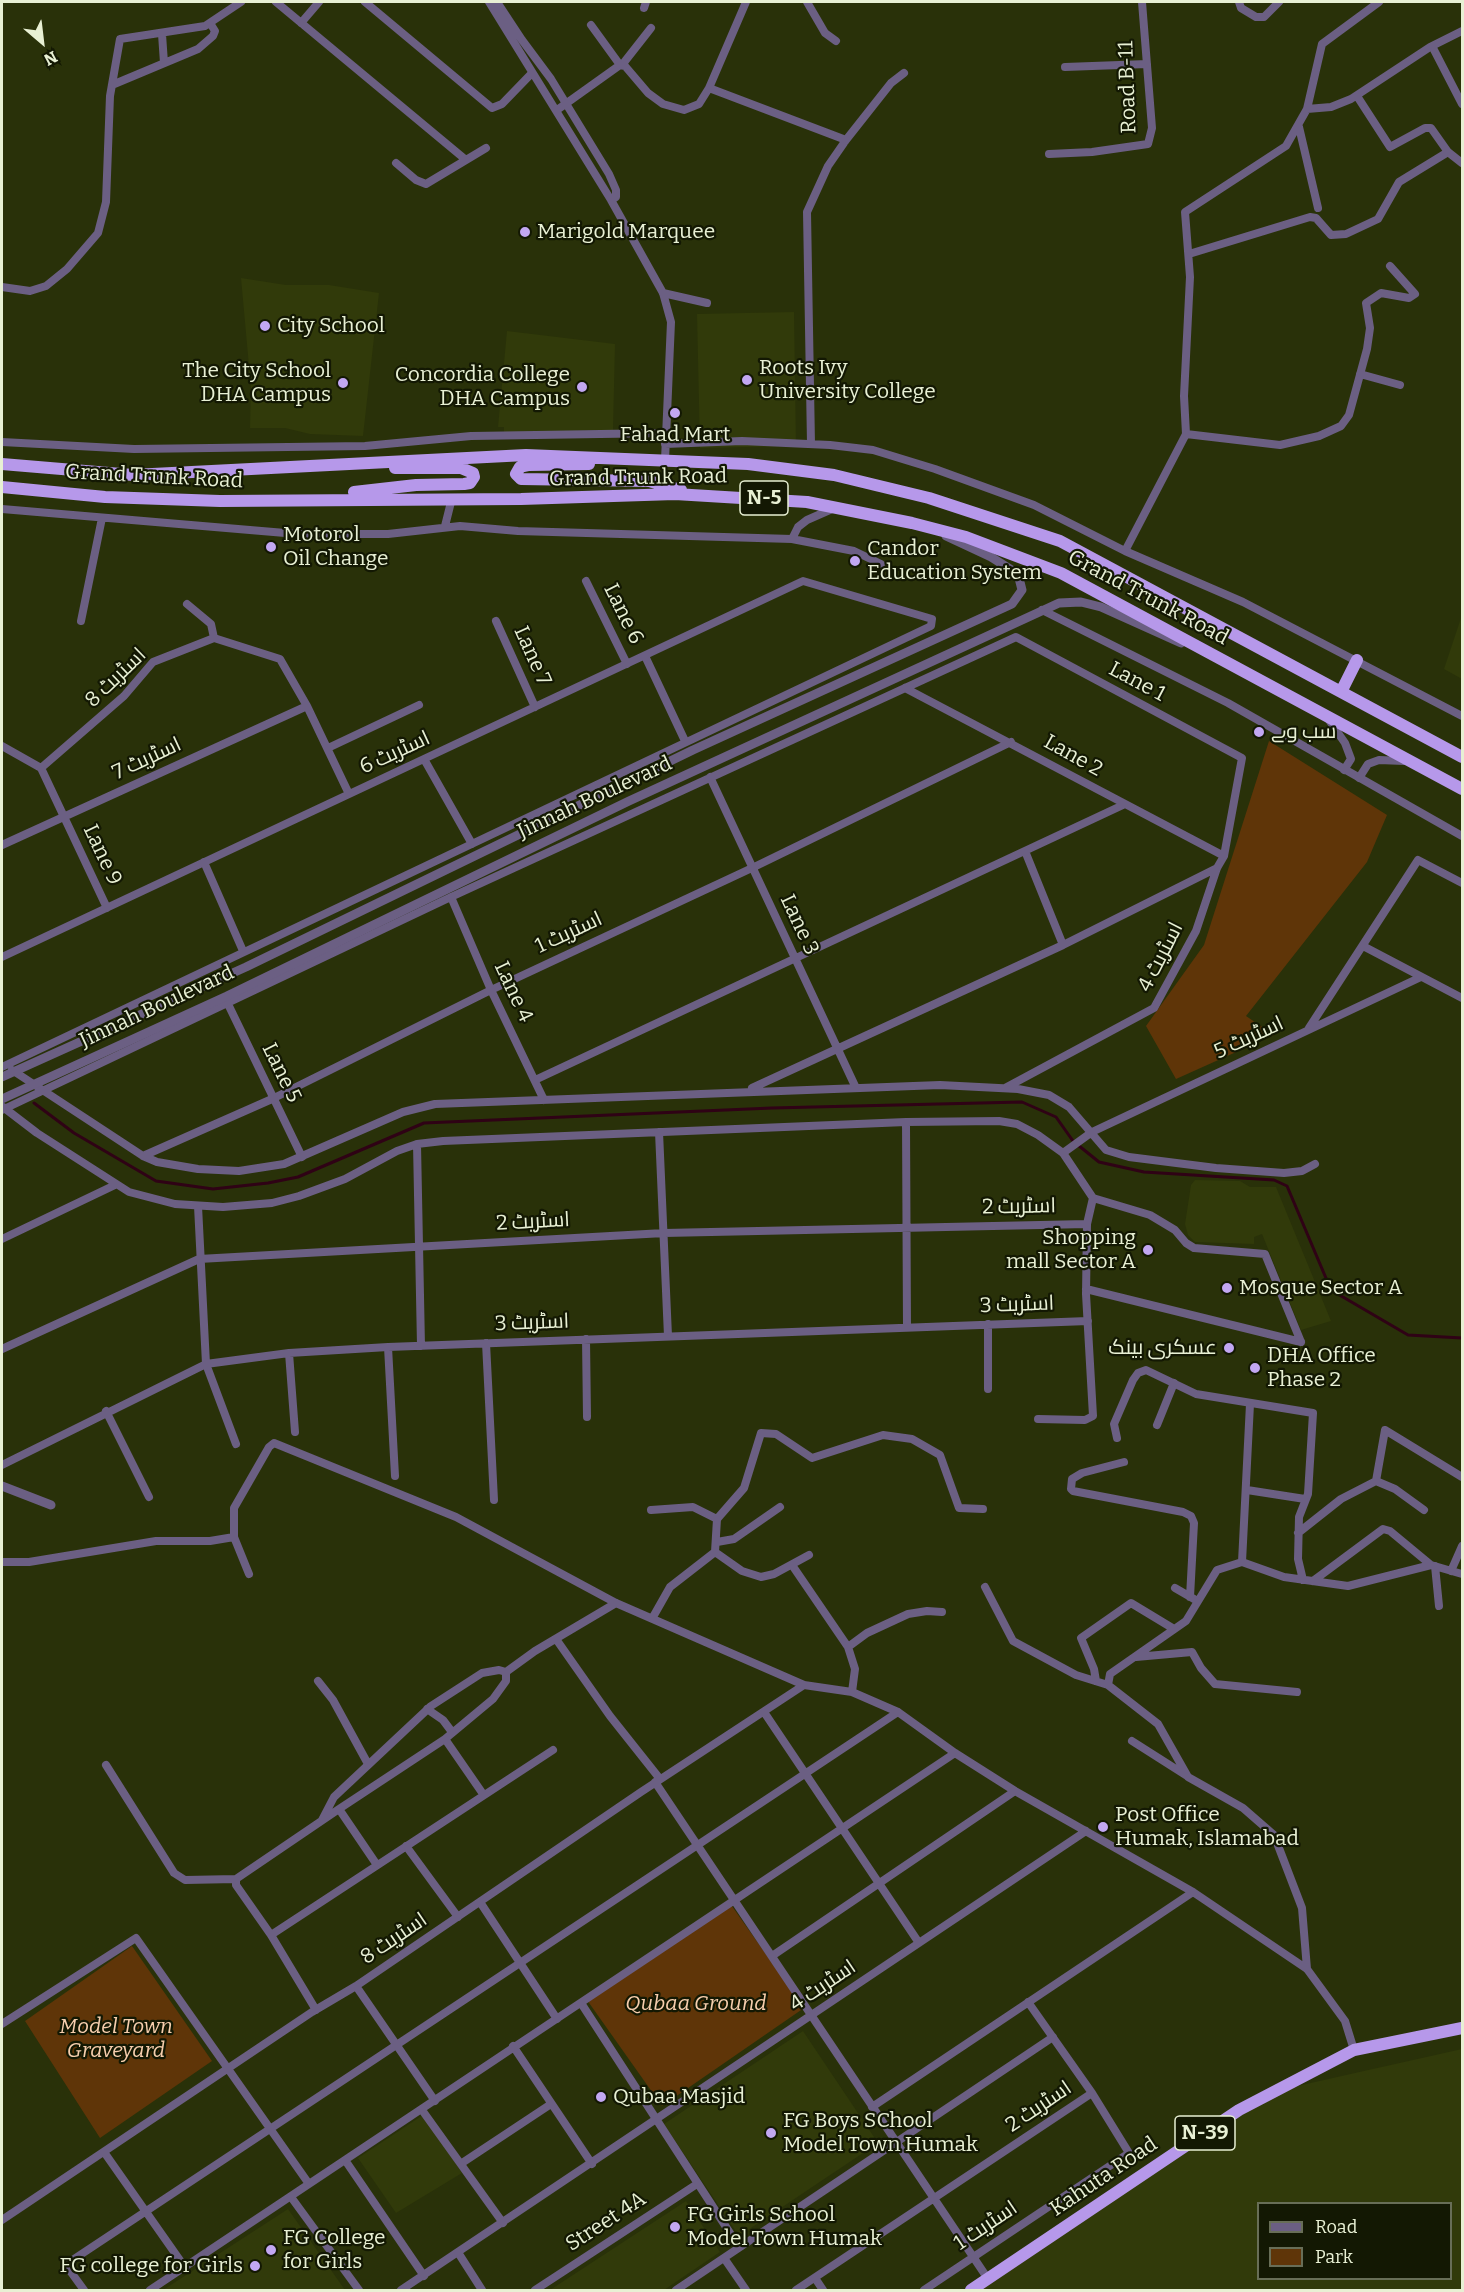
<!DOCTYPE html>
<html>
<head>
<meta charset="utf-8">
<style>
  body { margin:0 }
  #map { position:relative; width:1464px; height:2292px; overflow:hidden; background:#293109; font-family:Bitter,serif }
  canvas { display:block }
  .frame { position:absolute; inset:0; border:3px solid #e8f0d4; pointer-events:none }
  .legend { position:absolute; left:1257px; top:2202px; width:195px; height:78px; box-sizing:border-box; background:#131803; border:2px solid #686e57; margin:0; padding:8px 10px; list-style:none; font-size:18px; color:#e8f0d4 }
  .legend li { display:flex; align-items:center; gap:12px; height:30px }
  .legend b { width:30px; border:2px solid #686e57 }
  .north { position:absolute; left:12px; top:12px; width:60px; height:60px; -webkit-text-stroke:4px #131803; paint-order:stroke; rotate:152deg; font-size:16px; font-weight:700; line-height:24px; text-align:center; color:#e8f0d4 }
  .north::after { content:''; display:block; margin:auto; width:21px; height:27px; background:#e8f0d4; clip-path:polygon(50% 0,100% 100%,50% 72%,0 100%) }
</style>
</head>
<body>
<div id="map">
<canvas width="1464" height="2292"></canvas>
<div class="frame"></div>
<ul class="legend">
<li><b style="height:8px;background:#6b5f83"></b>Road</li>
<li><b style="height:16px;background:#5f3508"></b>Park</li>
</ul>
<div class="north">N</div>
</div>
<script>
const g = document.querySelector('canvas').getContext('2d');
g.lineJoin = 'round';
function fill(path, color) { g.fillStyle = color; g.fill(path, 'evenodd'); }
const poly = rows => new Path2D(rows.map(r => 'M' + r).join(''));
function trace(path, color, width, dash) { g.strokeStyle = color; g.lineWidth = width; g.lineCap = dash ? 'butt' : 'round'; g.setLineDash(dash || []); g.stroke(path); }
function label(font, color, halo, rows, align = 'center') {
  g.font = font + ' Bitter,Cairo,serif'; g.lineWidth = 4.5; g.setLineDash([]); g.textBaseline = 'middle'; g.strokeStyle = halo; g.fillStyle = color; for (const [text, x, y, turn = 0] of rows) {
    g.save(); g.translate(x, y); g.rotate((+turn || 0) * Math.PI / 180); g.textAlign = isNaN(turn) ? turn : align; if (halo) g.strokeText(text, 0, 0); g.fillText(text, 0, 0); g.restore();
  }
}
fill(poly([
  [241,278,286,285,329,285,379,293,363,436,310,434,285,428,250,428,251,388],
  [794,312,796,446,700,448,697,314],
  [507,331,615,344,613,430,504,433,504,427,498,427],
  [1462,615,1462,679,1444,669],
  [1195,1180,1240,1181,1250,1187,1276,1187,1331,1321,1301,1330,1262,1234,1254,1237,1254,1244,1195,1242,1188,1235,1185,1224,1191,1185],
  [803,2031,878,2143,739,2236,664,2124],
  [1462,2049,1462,2290,974,2290,1275,2091],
  [1258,2204,1450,2204,1450,2278,1258,2278],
  [423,2115,462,2173,396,2213,358,2158],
  [686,2201,720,2252,664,2290,550,2290],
  [288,2209,345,2290,163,2290]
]), '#313a0a');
fill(poly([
  [1269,741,1387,815,1367,862,1246,1016,1274,1035,1176,1079,1146,1026,1204,945],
  [729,1902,804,2008,662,2106,587,2000],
  [132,1946,212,2061,100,2138,25,2021]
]), '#5f3508');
trace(poly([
  [34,1103,74,1133,156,1181,213,1189,268,1183,298,1177,424,1123,772,1108,1022,1102,1056,1117,1073,1141,1099,1162,1144,1172,1274,1180,1287,1186,1331,1290,1408,1335,1462,1338]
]), '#2f0215', 3);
trace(poly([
  [276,2,466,160],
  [365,2,492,108,502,104,532,73],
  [489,2,611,200,663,293,671,322,665,460],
  [497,2,522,40,551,79,609,174,616,190,616,197,611,200],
  [807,2,825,33,836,41],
  [1239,2,1241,8,1256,17,1264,17,1279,2],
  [644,8,646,2],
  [301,23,319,2],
  [591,25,620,65,625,66,648,93,663,104,684,110,699,104,709,88,746,2],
  [162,34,164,63],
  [1432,46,1462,104],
  [622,65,651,28],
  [1065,67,1147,64],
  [112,85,198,49,213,36,215,31,210,23],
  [709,88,846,140],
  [1357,96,1390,147,1425,128,1431,128,1448,152,1462,163],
  [1307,109,1331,107,1351,99,1430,47,1462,31],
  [557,110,620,65],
  [1299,127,1318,208],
  [1049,154,1092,152,1148,144,1152,128,1142,2],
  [396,163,416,180,426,184,486,148],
  [1189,254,1310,217,1316,218,1331,235,1346,234,1378,219,1399,182,1448,152],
  [2,287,30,291,46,286,67,269,98,233,106,202,110,96,120,39,205,26,241,2],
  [663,293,707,303],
  [1360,374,1400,385],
  [1186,434,1280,445,1319,436,1341,426,1349,415,1367,349,1370,328,1366,303,1381,293,1409,298,1415,294,1390,266],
  [2,442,134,449,365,446,471,436,665,433],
  [665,444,742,441,830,445,873,450,935,469,1034,505,1125,551,1243,602,1462,716],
  [811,444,807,212,828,166,846,140,891,83,904,73],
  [2,509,297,534,388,534,460,526,518,531,792,539,854,551,881,564],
  [445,526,452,498],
  [792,539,798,527,807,520,832,509],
  [1125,551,1186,434,1184,396,1190,277,1185,212,1286,146,1307,109,1322,44,1379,2],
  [586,581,627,664],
  [187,604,211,624,214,638],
  [1042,610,1228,703,1462,836],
  [81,621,102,518],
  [496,621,535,707],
  [645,656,685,741],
  [905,688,1224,856],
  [1329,720,1345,743,1351,759,1344,770],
  [2,746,41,768],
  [328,748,419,705],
  [424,759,472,844],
  [710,777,856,1088],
  [1359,778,1368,764,1379,760,1404,761],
  [2,845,307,706],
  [1025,851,1063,945],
  [204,862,243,951],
  [451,897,491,990,544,1100],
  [107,908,41,768,124,696,153,662,214,638,280,659,307,706,349,794],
  [1363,946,1462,998],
  [2,957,803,581,932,619,931,626,2,1067],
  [228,1004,302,1157],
  [1309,1028,1418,860,1462,883],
  [12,1070,143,1156,157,1162,198,1169,239,1171,284,1164,403,1112,435,1104,940,1085,1018,1089,1049,1095,1069,1107,1106,1150,1129,1157,1216,1168,1284,1173,1302,1171,1315,1164],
  [535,1080,1123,805],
  [752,1088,1063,945,1217,868],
  [3,1107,37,1133,129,1192,175,1204,223,1207,272,1203,299,1196,345,1179,397,1151,417,1144,443,1141,906,1122,999,1121,1017,1124,1038,1135,1063,1153,1093,1198,1150,1215,1175,1230,1186,1243,1194,1248,1265,1254,1301,1342],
  [2,1110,451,897,1016,637,1242,758,1224,856,1217,868,1196,931,1154,1008,1005,1088],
  [906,1122,907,1327],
  [659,1132,668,1336],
  [417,1144,421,1346],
  [1063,1153,1092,1132,1421,977],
  [143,1156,272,1099,491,990,752,868,1011,742],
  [198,1206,206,1364,236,1444],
  [2,1239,115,1185],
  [1086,1289,1301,1342],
  [988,1324,988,1389],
  [586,1339,587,1417],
  [486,1343,494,1500],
  [388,1347,395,1476],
  [2,1349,199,1259,664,1233,1087,1224],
  [289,1353,295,1432],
  [1250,1404,1242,1562,1217,1570,1186,1621,1110,1674,1108,1685,1158,1724,1188,1777,1243,1808,1274,1835,1302,1908,1307,1969],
  [106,1411,149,1497],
  [1038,1419,1085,1420,1093,1416,1086,1294,1087,1224,1093,1198],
  [1157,1425,1174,1383],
  [1117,1438,1114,1424,1133,1380,1138,1373,1146,1370,1196,1394,1313,1413,1308,1494,1299,1517,1298,1559,1303,1580],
  [1124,1462,1082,1473,1072,1479,1071,1489,1073,1491,1183,1512,1191,1516,1194,1523,1190,1597],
  [2,1465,206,1364,289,1353,388,1347,1088,1321],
  [1376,1481,1385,1430,1462,1477],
  [1247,1490,1305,1499],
  [651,1510,693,1507,717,1519],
  [1298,1533,1341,1499,1376,1481,1395,1489,1424,1510],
  [717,1542,734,1539,780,1507],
  [715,1552,742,1571,761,1577,774,1574,809,1555],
  [2,1562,29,1562,156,1541,210,1541,234,1537],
  [1242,1562,1284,1577,1348,1586,1431,1565,1462,1574],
  [792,1565,848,1647,855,1669,852,1692],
  [1435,1566,1439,1606],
  [1451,1571,1462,1546],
  [249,1574,234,1537,234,1508,269,1447,274,1443,456,1517,616,1603,804,1685,852,1692,898,1712,955,1753,1015,1791,1193,1892,1307,1969,1345,2021,1354,2050],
  [1313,1581,1383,1529,1390,1531,1431,1565],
  [985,1587,1013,1641,1076,1675,1108,1685],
  [1175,1588,1194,1599],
  [653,1617,670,1587,715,1552,717,1519,744,1488,761,1433,776,1434,812,1458,883,1435,912,1439,940,1455,959,1508,983,1509],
  [556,1639,610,1716,660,1779],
  [848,1647,867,1633,908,1614,927,1611,942,1612],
  [1136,1657,1192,1652,1201,1668,1215,1684,1297,1692],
  [506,1672,535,1651,616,1603],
  [318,1681,333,1700,368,1764],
  [1096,1681,1094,1669,1081,1638,1131,1603,1174,1629],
  [427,1709,443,1720,452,1732],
  [764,1712,919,1943],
  [1132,1741,1187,1776],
  [106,1765,174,1873,185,1880,236,1879],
  [655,1782,988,2279],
  [322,1820,334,1797,431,1706,482,1673,499,1670,506,1672,506,1681,493,1699,445,1739],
  [406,1846,458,1917],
  [377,1865,339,1809,445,1739,483,1794],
  [480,1902,557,2019],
  [271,1935,553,1750],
  [772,1956,1015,1791],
  [356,1986,435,2101],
  [581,2003,739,2247],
  [316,2010,271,1935,236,1885,236,1879,339,1809],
  [2,2024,136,1938,309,2184],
  [513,2046,592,2164],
  [872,2107,1193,1892],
  [422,2110,503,2223],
  [104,2152,184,2266],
  [345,2160,424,2276],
  [462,2163,551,2104],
  [291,2197,359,2290],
  [2,2220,312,2012,356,1986,641,1792,804,1685],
  [459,2254,482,2290],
  [724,2258,746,2290],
  [815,2278,823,2290],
  [84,2290,68,2268,68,2263,898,1712],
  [150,2290,955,1753],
  [401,2290,1086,1831],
  [535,2290,697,2184],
  [676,2290,1053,2037],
  [796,2290,1092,2093],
  [924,2290,1129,2153,1092,2093,1028,2002]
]), '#6b5f83', 8);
trace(poly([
  [2,1077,246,967,693,750,1012,604,1022,590,1018,574,991,557,946,536],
  [2,1099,227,996,629,801,1059,603,1081,602,1101,607,1181,643],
  [2,1486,51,1505]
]), '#6b5f83', 9);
trace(poly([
  [2,464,133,475,526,455,748,464,834,475,929,498,1060,541,1462,757],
  [589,464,529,465,520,467,516,474,521,479,649,481,681,490],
  [2,487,105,497,220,501,521,499,675,494,807,502,912,523,966,537,1061,573,1462,789],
  [354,492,416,485,464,484,470,483,474,477,473,473,461,468,395,468],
  [1341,692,1357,660],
  [971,2290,1239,2110,1354,2050,1462,2028]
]), '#b698ea', 12);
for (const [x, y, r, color] of [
  [525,232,6,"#c2a7f2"],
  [265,326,6,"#c2a7f2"],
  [747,380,6,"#c2a7f2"],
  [343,383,6,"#c2a7f2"],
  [582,387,6,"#c2a7f2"],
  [675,413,6,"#c2a7f2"],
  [271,547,6,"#c2a7f2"],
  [855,561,6,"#c2a7f2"],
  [1259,732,6,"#c2a7f2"],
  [1148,1250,6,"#c2a7f2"],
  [1227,1288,6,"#c2a7f2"],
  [1229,1348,6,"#c2a7f2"],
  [1255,1368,6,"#c2a7f2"],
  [1103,1827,6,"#c2a7f2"],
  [601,2097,6,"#c2a7f2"],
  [771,2133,6,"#c2a7f2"],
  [675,2227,6,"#c2a7f2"],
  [271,2250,6,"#c2a7f2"],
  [255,2266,6,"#c2a7f2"]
]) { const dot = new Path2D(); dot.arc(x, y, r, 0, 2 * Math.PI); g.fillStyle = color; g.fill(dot); trace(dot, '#131803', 2); }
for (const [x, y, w] of [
  [764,498,48],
  [1205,2133,60]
]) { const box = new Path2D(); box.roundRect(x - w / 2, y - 17, w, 34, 4.5); g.fillStyle = '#131803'; g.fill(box); trace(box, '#e8f0d4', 1.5); }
label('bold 20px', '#e8f0d4', null, [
  ["N-5",764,498],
  ["N-39",1205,2133]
]);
label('21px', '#e8f0d4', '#131803', [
  ["Road B-11",1128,87,-92],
  ["Grand Trunk Road",154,477,3],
  ["Grand Trunk Road",638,478,-1],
  ["Grand Trunk Road",1148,598,28],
  ["Lane 6",623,614,64],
  ["Lane 7",532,656,66],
  ["اسٹریٹ 8",116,678,-44],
  ["Lane 1",1137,682,28],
  ["اسٹریٹ 6",395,753,-25],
  ["Lane 2",1073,756,29],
  ["اسٹریٹ 7",147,759,-25],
  ["Jinnah Boulevard",595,798,-25],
  ["Lane 9",102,855,65],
  ["Lane 3",799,925,65],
  ["اسٹریٹ 1",569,933,-25],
  ["اسٹریٹ 4",1161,957,-63],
  ["Lane 4",513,992,65],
  ["Jinnah Boulevard",157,1007,-25],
  ["اسٹریٹ 5",1249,1038,-25],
  ["Lane 5",281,1073,64],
  ["اسٹریٹ 2",1019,1207,-1],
  ["اسٹریٹ 2",533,1222,-3],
  ["اسٹریٹ 3",1017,1305,-2],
  ["اسٹریٹ 3",532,1323,-2],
  ["اسٹریٹ 8",394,1939,-34],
  ["اسٹریٹ 4",823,1986,-34],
  ["اسٹریٹ 2",1039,2107,-34],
  ["Kahuta Road",1104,2177,-34],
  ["Street 4A",606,2222,-33],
  ["اسٹریٹ 1",986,2226,-34]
]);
label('21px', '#e8f0d4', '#131803', [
  ["Marigold Marquee",537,232],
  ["City School",277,326],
  ["Roots Ivy",759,368],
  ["University College",759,392],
  ["The City School",331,371,"right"],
  ["DHA Campus",331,395,"right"],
  ["Concordia College",570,375,"right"],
  ["DHA Campus",570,399,"right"],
  ["Fahad Mart",675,435,"center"],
  ["Motorol",283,535],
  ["Oil Change",283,559],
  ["Candor",867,549],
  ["Education System",867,573],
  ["سب وے",1271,732],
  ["Shopping",1136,1238,"right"],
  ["mall Sector A",1136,1262,"right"],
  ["Mosque Sector A",1239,1288],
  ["عسکری بینک",1217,1348,"right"],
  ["DHA Office",1267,1356],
  ["Phase 2",1267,1380],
  ["Post Office",1115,1815],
  ["Humak, Islamabad",1115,1839],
  ["Qubaa Masjid",613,2097],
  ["FG Boys SChool",783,2121],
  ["Model Town Humak",783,2145],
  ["FG Girls School",687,2215],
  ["Model Town Humak",687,2239],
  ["FG College",283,2238],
  ["for Girls",283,2262],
  ["FG college for Girls",243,2266,"right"]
], 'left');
label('italic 21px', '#f7cead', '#131803', [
  ["Qubaa Ground",696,2004],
  ["Model Town",116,2027],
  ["Graveyard",116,2051]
]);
</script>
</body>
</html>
